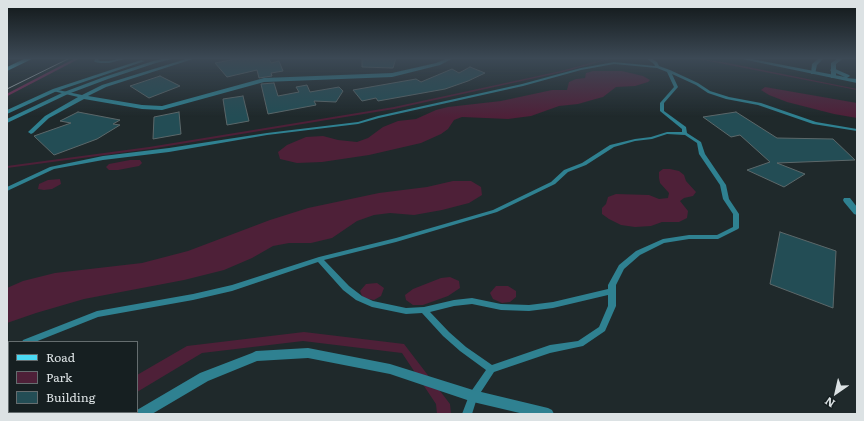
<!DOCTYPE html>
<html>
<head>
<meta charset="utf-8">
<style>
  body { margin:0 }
  #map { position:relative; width:864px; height:421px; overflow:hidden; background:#1f292b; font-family:Literata,serif }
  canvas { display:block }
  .frame { position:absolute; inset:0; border:8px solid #dce2e4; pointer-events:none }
  .legend { position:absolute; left:8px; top:341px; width:130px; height:72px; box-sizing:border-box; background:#161f21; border:1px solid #656d6f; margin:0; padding:5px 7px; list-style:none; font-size:12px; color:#dce2e4 }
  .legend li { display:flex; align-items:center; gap:8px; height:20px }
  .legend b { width:20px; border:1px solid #656d6f }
  .north { position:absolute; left:816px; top:373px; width:40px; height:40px; -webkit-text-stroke:3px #161f21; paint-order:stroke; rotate:214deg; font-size:11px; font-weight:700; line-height:16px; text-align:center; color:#dce2e4 }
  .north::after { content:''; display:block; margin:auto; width:14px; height:18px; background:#dce2e4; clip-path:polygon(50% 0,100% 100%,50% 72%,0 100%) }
</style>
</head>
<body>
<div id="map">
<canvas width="864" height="421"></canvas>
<div class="frame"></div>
<ul class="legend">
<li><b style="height:5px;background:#4bd9f3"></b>Road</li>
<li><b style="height:11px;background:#4e2038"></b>Park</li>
<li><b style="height:11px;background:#234d55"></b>Building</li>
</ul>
<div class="north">N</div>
</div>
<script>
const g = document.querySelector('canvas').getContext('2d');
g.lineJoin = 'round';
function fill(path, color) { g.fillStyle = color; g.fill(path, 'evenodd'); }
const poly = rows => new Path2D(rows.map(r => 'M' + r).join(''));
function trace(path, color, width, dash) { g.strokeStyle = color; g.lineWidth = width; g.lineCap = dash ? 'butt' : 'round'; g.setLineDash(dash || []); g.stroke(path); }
fill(poly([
  [609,58,613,58,563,72,394,109,150,149,7,168,7,166,149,147,394,107,561,71],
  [693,58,723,62,857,89,857,90],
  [593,71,622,71,643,76,650,80,648,82,635,86,616,87,603,97,592,100,578,104,559,106,531,116,508,119,462,117,454,120,448,129,441,134,421,143,369,155,322,162,297,163,280,159,278,152,287,145,306,137,323,136,338,140,357,142,368,138,383,127,398,121,416,119,436,110,448,107,501,101,552,90,567,90,569,82,576,79,585,78,586,73],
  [765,87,857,103,857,118,834,114,787,102,769,95,761,90],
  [130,160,140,160,142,163,139,166,118,170,109,170,106,167,109,164],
  [663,169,670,169,679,171,684,175,686,181,696,192,693,196,684,198,680,201,688,211,687,218,679,222,662,222,651,226,635,227,621,225,609,219,602,214,602,208,606,204,608,197,616,194,649,195,659,199,668,198,669,193,660,183,659,178,659,172],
  [60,179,61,184,52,189,44,190,38,189,39,184,48,180],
  [453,181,471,181,481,187,482,195,469,203,442,210,414,215,390,213,374,215,357,221,332,238,311,243,289,243,273,246,252,258,224,270,184,280,84,299,36,313,7,323,7,288,23,281,55,273,142,263,188,251,270,220,308,208,379,193,427,187],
  [450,277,459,281,460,288,448,296,423,305,413,305,406,300,405,295,413,289,441,278],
  [377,283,384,288,381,296,374,300,363,298,360,291,366,284],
  [496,286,508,286,516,291,516,297,510,302,502,303,493,299,490,293],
  [304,332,404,344,450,404,451,414,437,414,436,404,402,353,303,341,202,353,137,392,137,375,187,346]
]), '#4e2038');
trace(poly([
  [7,95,78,58]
]), '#792955', 2.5);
const building = poly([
  [241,58,269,58,271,63,279,61,283,71,271,73,272,76,259,78,257,70,227,77,215,63,241,58],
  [362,58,396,58,393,68,362,67,362,58],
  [470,67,485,73,468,81,445,89,378,101,376,98,362,101,353,90,416,79,421,82,452,69,459,73,470,67],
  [160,76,180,86,149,98,130,86,160,76],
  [274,83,278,96,299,92,296,87,307,85,310,92,339,87,343,91,336,102,314,101,316,105,268,114,261,84,274,83],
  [243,96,249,121,227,125,223,99,243,96],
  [78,112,120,120,113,124,120,125,97,139,54,155,34,136,71,123,60,121,78,112],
  [179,112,181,134,153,139,154,117,179,112],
  [736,112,777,138,833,139,855,160,777,163,805,174,784,187,747,170,770,162,740,135,731,137,703,117,736,112],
  [780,232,836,251,833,308,770,284,780,232]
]);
fill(building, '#234d55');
trace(building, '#5c686a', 1);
fill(poly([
  [96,58,100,58,98,60,100,61,109,61,122,58,129,58,109,63,100,63,95,62,94,61,96,58],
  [646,58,651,58,657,62,659,66,670,70,698,83,710,91,729,97,761,103,816,122,857,129,857,131,813,124,758,105,726,99,708,93,696,85,672,74,678,87,664,103,664,111,686,127,687,133,701,142,705,154,726,185,729,199,739,214,739,228,738,229,718,239,689,239,664,243,640,255,624,269,616,285,616,306,605,331,583,346,550,353,494,372,477,398,472,414,462,414,470,393,486,370,460,351,443,336,422,313,406,314,372,307,356,300,343,290,318,262,232,291,193,300,98,317,35,342,22,342,23,340,97,311,193,294,232,285,319,257,396,238,493,210,551,182,564,170,582,163,610,145,635,139,651,137,667,132,682,132,682,129,660,111,660,103,674,87,667,72,657,68,614,64,581,70,523,86,379,118,358,124,267,135,169,152,103,160,54,169,7,191,7,187,50,167,103,156,169,148,267,133,358,122,378,116,522,84,581,68,614,62,655,66,654,64,646,58],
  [667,134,685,135,697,143,699,154,720,185,723,199,733,214,733,227,717,235,689,235,663,239,636,251,619,265,608,285,608,289,553,302,529,305,501,304,472,298,454,300,424,307,406,308,373,301,362,296,349,286,324,260,396,242,497,212,555,184,568,172,586,165,614,147,635,141,652,139,667,134],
  [608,295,608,306,599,327,578,341,550,345,492,365,466,347,449,332,430,312,454,306,472,304,501,310,529,311,553,308,608,295],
  [9,345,9,353,7,354,7,346,9,345]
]), '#2f8191');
fill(poly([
  [189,58,196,58,106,87,88,96,142,105,162,106,264,78,392,73,436,63,448,58,454,58,440,65,392,77,264,82,162,110,142,109,84,99,49,118,33,133,31,134,28,132,45,116,78,97,53,91,53,89,82,95,102,85,189,58],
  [819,58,824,58,817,65,815,74,811,74,812,64,819,58],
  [838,58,844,58,836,64,836,77,831,78,831,63,838,58],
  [844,198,850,198,857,207,857,215,854,214,844,202,843,200,844,198],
  [308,348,390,364,473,390,548,408,552,410,554,414,524,414,473,402,390,374,308,358,257,361,208,381,152,414,135,414,137,410,200,373,252,353,256,351,308,348]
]), '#2f8191');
fill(poly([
  [166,58,176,58,156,63,108,79,68,94,7,123,7,119,64,92,104,77,153,61,166,58],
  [737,58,747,58,845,77,831,71,830,70,833,68,849,75,850,76,847,78,857,79,857,83,737,58],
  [141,60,145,61,57,91,7,114,7,110,53,89,141,60]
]), '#2f8191');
fill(poly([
  [26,58,34,58,7,71,7,67,26,58]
]), '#4bd9f3');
trace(poly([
  [7,89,70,58]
]), '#bbc2c4', 1);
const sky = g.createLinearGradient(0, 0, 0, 117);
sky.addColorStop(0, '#111718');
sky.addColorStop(0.5, '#3c4955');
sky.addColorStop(1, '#3c495500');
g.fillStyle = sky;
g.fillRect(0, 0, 864, 117);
</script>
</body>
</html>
